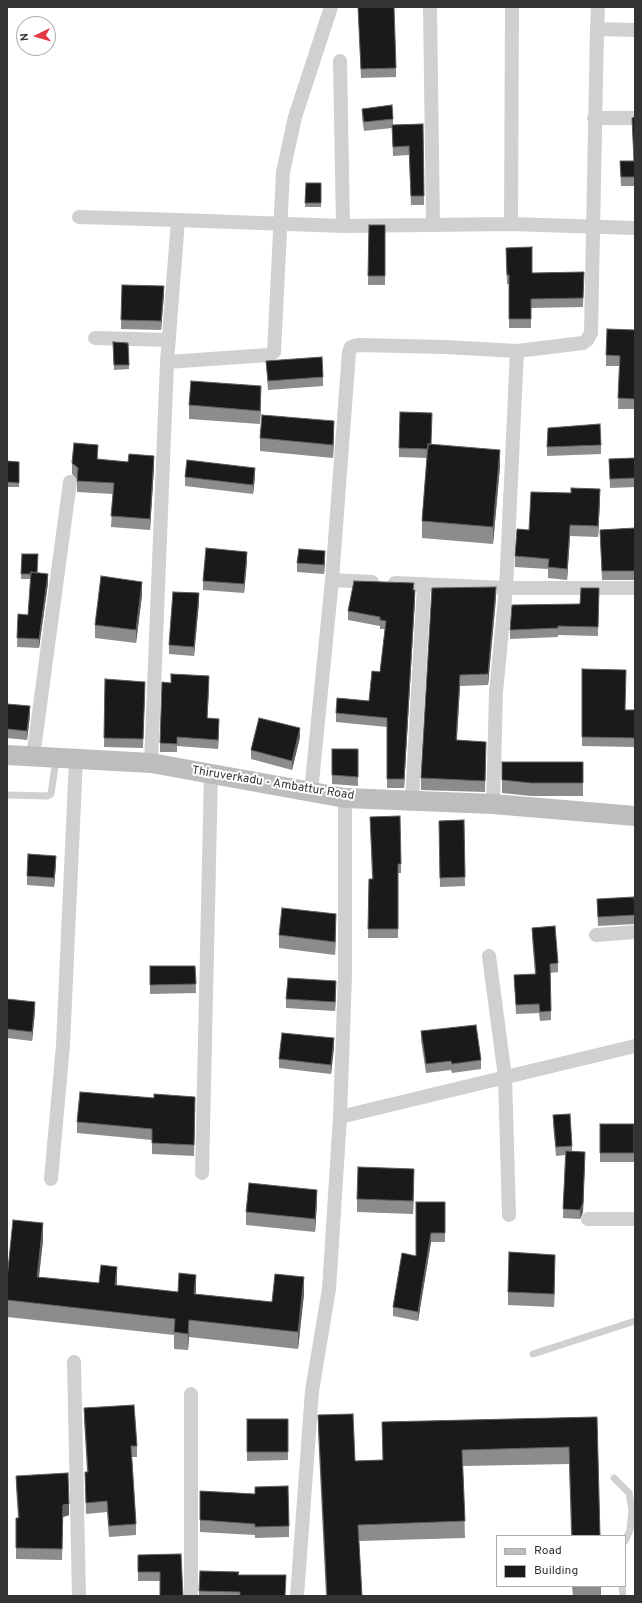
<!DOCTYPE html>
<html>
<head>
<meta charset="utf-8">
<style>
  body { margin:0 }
  #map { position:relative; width:642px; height:1603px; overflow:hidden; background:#fff; font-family:Overpass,sans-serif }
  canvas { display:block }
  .frame { position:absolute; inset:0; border:8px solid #333; pointer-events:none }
  .legend { position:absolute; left:496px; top:1535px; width:130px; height:52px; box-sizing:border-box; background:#fff; border:1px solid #adadad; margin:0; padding:5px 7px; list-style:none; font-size:12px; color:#333 }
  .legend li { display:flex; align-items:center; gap:8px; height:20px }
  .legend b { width:20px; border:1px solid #adadad }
  .north { position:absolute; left:16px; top:16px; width:40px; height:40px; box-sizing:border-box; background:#fff; border:1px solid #adadad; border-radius:50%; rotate:265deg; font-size:11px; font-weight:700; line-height:16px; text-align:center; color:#333 }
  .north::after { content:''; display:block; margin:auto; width:14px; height:18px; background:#e63946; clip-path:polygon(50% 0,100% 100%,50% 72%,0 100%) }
</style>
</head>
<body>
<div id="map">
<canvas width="642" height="1603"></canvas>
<div class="frame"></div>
<ul class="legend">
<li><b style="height:5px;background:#bdbdbd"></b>Road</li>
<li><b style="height:11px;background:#1a1a1a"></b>Building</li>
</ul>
<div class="north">N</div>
</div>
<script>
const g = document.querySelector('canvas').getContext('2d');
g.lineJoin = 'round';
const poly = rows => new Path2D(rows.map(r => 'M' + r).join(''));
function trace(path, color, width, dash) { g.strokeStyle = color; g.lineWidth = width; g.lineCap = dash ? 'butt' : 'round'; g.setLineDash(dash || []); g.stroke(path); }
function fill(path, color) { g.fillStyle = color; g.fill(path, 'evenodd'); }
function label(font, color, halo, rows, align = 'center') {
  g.font = font + ' Overpass,sans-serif'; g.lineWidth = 4; g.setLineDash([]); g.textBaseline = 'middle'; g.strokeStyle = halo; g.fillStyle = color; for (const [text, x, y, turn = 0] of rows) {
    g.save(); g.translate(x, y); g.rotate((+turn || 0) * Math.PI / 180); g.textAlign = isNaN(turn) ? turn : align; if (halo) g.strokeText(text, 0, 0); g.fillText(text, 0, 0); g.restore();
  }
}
trace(poly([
  [7,795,47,796,51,794,56,759],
  [533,1354,635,1321],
  [614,1478,629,1493,632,1510,630,1530,625,1541],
  [622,1586,623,1596]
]), '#d0d0d0', 7);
trace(poly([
  [430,7,433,225],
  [597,29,598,7],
  [340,61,343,226],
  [594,118,635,118],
  [79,217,178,220],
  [511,224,512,7],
  [95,338,169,340],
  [167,362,269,355,274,352,283,172,295,117,331,7],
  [332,580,372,582],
  [395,583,506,588,635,588],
  [33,757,70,482],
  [151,763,167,362,178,220,343,226,511,224,635,228],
  [311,792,332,580,349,352,351,347,358,345,445,347,517,351,583,343,587,340,591,333,597,29,635,30],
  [412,801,424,584],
  [493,804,496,692,506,588,517,351],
  [596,935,635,932],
  [489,956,505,1077,509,1215],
  [340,1117,345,975,345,798],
  [202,1173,211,774],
  [51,1179,63,1045,76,759],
  [588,1219,635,1219],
  [74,1362,79,1596],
  [191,1394,191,1596],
  [297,1596,312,1391,329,1289,340,1117,635,1046]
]), '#d0d0d0', 14);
trace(poly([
  [7,755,151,763,345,798,493,804,635,816]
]), '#bdbdbd', 20);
fill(poly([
  [358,7,396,68,396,77,361,78],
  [362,109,393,119,393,125,423,124,424,205,411,205,409,155,393,156,392,128,364,131,362,118],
  [635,117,635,186,621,186,620,161,634,161,632,118],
  [306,183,321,183,321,207,305,207],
  [369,225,385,225,385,285,368,285],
  [506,248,532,273,584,272,583,307,531,308,531,328,509,328,509,284,507,284],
  [122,285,164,295,161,330,121,329],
  [635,330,635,409,618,409,619,366,606,366,606,355],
  [113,342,128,343,129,369,114,370],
  [266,361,323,377,323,386,268,390],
  [261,399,260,424,189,419,189,405],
  [334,434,333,458,260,451,260,438],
  [431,444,500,466,493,544,422,538,422,521,427,458,399,457,399,448],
  [601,445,601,454,547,456,547,447],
  [98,456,98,459,154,467,150,530,111,527,113,494,77,492,77,479,72,474,72,463],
  [635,458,635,487,610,488,609,459],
  [7,461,19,462,19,487,7,487],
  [185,477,255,477,253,494,185,486],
  [600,500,598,537,570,536,567,580,548,578,548,569,515,567,515,556,529,530],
  [635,528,635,580,602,580,600,530],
  [22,554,37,573,48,583,39,648,17,647,18,614,28,615,31,579,21,579],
  [325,560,324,574,297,572,297,563],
  [247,561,244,593,203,590,203,581],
  [432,588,496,598,488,685,460,686,457,740,486,742,485,792,421,790,421,778],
  [599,588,598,636,558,635,558,637,510,639,510,630,580,604],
  [414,590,415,599,404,788,387,788,387,727,336,722,336,713,369,701,380,672,385,629,380,629,380,626,348,620,348,611],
  [142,595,136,643,95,638,95,625],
  [199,602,194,656,169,654,169,645],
  [582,669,626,710,635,710,635,747,582,746],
  [105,679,145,691,143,748,104,747],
  [209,685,207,718,219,728,218,749,177,746,177,752,160,752,160,743],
  [7,704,30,715,27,740,7,738],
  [300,737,292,770,251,759,251,750],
  [332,749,358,749,358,786,332,784],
  [583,762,583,796,531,796,502,793,502,780],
  [370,817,401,864,401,873,398,873,398,938,368,938,369,879,372,879],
  [464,820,465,886,440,887,439,821],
  [56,865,54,887,27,885,27,876],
  [597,899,635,913,635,924,598,926],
  [336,927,335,955,279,948,279,935],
  [532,928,558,963,558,972,550,973,551,1020,540,1021,539,1013,516,1014,514,975,535,974,532,937],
  [195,966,196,993,150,994,150,967],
  [336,990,335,1011,286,1008,286,999],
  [7,999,35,1011,32,1041,7,1038],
  [421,1031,481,1060,481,1069,452,1073,451,1070,426,1073,421,1040],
  [334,1047,331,1074,279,1068,279,1059],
  [195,1108,194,1156,152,1154,152,1140,77,1133,77,1122],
  [553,1115,572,1146,572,1151,585,1161,583,1212,580,1219,563,1218,565,1155,556,1156,553,1124],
  [600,1124,634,1124,634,1162,600,1162],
  [414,1182,413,1214,357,1212,357,1199],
  [445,1202,445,1242,431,1242,418,1321,393,1316,393,1307,416,1256],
  [317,1203,315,1232,246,1225,246,1212],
  [43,1240,39,1277,272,1302,304,1294,298,1349,189,1337,188,1350,174,1349,174,1335,7,1317,7,1279],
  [555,1268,554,1307,508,1305,508,1292],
  [84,1408,137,1446,137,1457,132,1457,136,1524,136,1535,109,1537,107,1512,86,1514,85,1472,87,1472,84,1419],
  [318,1415,355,1461,383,1460,382,1422,597,1417,600,1536,571,1536,569,1464,463,1466,465,1538,359,1541,362,1596,326,1596,318,1432],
  [247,1419,288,1419,288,1460,247,1461],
  [16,1476,69,1515,63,1517,62,1560,16,1559,16,1518,18,1518,16,1487],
  [255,1494,289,1526,289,1537,255,1538,255,1535,200,1532,200,1520],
  [181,1554,160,1581,138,1581,138,1555],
  [238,1575,286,1596,199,1596,199,1591],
  [572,1586,601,1586,601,1596,573,1596]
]), '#8c8c8c');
fill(poly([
  [164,286,164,295,161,330,161,321],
  [261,386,261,399,260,424,260,411],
  [334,421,334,434,333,458,333,445],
  [500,450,500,466,493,544,493,527],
  [154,456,154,467,150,530,150,519],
  [255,468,255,477,253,494,253,485],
  [600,489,600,500,598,537,598,526],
  [570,525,570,536,567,580,567,569],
  [325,551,325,560,324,574,324,565],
  [247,552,247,561,244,593,244,584],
  [48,574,48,583,39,648,39,639],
  [142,582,142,595,136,643,136,630],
  [496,587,496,598,488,685,488,674],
  [415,590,415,599,404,788,404,779],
  [199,593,199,602,194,656,194,647],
  [460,675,460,686,456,751,456,740],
  [209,676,209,685,207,727,207,718],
  [30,706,30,715,27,740,27,731],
  [219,719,219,728,218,749,218,740],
  [300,728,300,737,292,770,292,761],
  [56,856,56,865,54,887,54,878],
  [336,914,336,927,335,955,335,942],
  [336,981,336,990,335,1011,335,1002],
  [35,1002,35,1011,32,1041,32,1032],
  [334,1038,334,1047,331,1074,331,1065],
  [585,1152,583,1212,580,1219,580,1210],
  [414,1169,414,1182,413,1214,413,1201],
  [317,1190,317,1203,315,1232,315,1219],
  [43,1223,43,1240,37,1293,37,1277],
  [431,1233,431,1242,418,1321,418,1312],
  [555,1255,555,1268,554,1307,554,1294],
  [117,1267,117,1283,115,1302,115,1285],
  [196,1275,196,1292,194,1310,194,1294],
  [304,1277,304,1294,298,1349,298,1332],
  [189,1320,189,1337,188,1350,188,1334],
  [69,1504,69,1515,63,1517,62,1560,63,1505]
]), '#5f5f5f');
const building = poly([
  [358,7,394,7,396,68,361,69,358,7],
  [392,105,393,119,364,122,362,109,392,105],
  [635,117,635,177,621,177,620,161,634,161,632,118,635,117],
  [423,124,424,196,411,196,409,146,393,147,392,125,423,124],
  [306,183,321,183,321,203,305,203,306,183],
  [369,225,385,225,385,276,368,276,369,225],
  [532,247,532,273,584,272,583,298,531,299,531,319,509,319,509,275,507,275,506,248,532,247],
  [122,285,164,286,161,321,121,320,122,285],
  [607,329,635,330,635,399,618,398,620,356,606,355,607,329],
  [113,342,128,343,129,365,114,365,113,342],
  [322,357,323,377,268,381,266,361,322,357],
  [191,381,261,386,260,411,189,405,191,381],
  [400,412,432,413,431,444,428,444,428,449,399,448,400,412],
  [262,415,334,421,333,445,260,438,262,415],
  [600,424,601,445,547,447,548,428,600,424],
  [74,443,98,445,97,459,128,462,129,454,154,456,150,519,111,516,114,483,77,481,78,468,72,463,74,443],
  [428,444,500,450,493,527,422,521,428,444],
  [635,458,635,478,610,479,609,459,635,458],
  [187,460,255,468,253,485,185,477,187,460],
  [7,461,19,462,19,483,7,482,7,461],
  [571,488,600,489,598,526,570,525,567,569,548,567,549,559,515,556,517,529,529,530,531,492,571,493,571,488],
  [635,528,635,571,602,571,600,530,635,528],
  [206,548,247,552,244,584,203,581,206,548],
  [299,549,325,551,324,565,297,563,299,549],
  [22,554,38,554,37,573,31,572,31,574,21,574,22,554],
  [31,572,48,574,39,639,17,638,18,614,28,615,31,572],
  [101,576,142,582,136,630,95,625,101,576],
  [354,581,414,583,413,590,415,590,404,779,387,779,387,718,336,713,337,698,369,701,372,671,380,672,386,621,380,620,380,617,348,611,354,581],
  [496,587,488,674,460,675,456,740,486,742,485,781,421,778,432,588,496,587],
  [581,588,599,588,598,627,558,626,558,628,510,630,512,605,580,604,581,588],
  [173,592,199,593,194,647,169,645,173,592],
  [582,669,626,670,625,710,635,710,635,738,582,737,582,669],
  [171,674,209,676,207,718,219,719,218,740,177,737,177,744,160,743,162,682,171,683,171,674],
  [105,679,145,682,143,739,104,738,105,679],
  [7,704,30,706,27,731,7,729,7,704],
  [259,718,300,728,292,761,251,750,259,718],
  [332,749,358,749,358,777,332,775,332,749],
  [502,762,583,762,583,783,531,783,502,780,502,762],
  [400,816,401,864,398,864,398,929,368,929,369,879,373,879,370,817,400,816],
  [464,820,465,877,440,878,439,821,464,820],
  [28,854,56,856,54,878,27,876,28,854],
  [634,897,635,915,598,917,597,899,634,897],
  [282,908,336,914,335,942,279,935,282,908],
  [555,926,558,963,550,964,551,1011,540,1012,539,1004,516,1005,514,975,536,974,532,928,555,926],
  [150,966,195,966,196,984,150,985,150,966],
  [288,978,336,981,335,1002,286,999,288,978],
  [7,999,35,1002,32,1032,7,1029,7,999],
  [476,1025,481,1060,452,1064,451,1061,426,1064,421,1031,476,1025],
  [282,1033,334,1038,331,1065,279,1059,282,1033],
  [80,1092,154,1098,154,1094,195,1097,194,1145,152,1143,152,1129,77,1122,80,1092],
  [570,1114,572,1146,556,1147,553,1115,570,1114],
  [600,1124,634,1124,634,1153,600,1153,600,1124],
  [566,1151,585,1152,583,1203,580,1210,563,1209,566,1151],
  [358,1167,414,1169,413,1201,357,1199,358,1167],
  [249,1183,317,1190,315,1219,246,1212,249,1183],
  [416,1202,445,1202,445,1233,431,1233,418,1312,393,1307,402,1253,416,1256,416,1202],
  [13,1220,43,1223,37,1277,99,1283,101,1265,117,1267,115,1285,178,1292,179,1273,196,1275,194,1294,272,1302,275,1274,304,1277,298,1332,189,1320,188,1334,174,1332,175,1319,7,1300,7,1279,13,1220],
  [509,1252,555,1255,554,1294,508,1292,509,1252],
  [134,1405,137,1446,131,1446,136,1524,109,1526,107,1501,86,1503,85,1472,88,1472,84,1408,134,1405],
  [353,1414,355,1461,383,1460,382,1422,597,1417,600,1536,572,1536,569,1447,462,1450,465,1521,358,1525,362,1596,327,1596,318,1415,353,1414],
  [247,1419,288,1419,288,1452,247,1452,247,1419],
  [68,1473,69,1504,63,1505,62,1549,16,1548,16,1518,19,1518,16,1476,68,1473],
  [288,1486,289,1526,255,1527,255,1524,200,1520,200,1491,255,1494,255,1487,288,1486],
  [181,1554,183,1596,160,1596,160,1572,138,1572,138,1555,181,1554],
  [200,1571,239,1572,238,1575,286,1575,285,1596,240,1596,240,1592,199,1591,200,1571]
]);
fill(building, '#1a1a1a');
trace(building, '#5f5f5f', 1);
label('12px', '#333', '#fff', [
  ["Thiruverkadu - Ambattur Road",273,784,9]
]);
</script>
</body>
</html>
